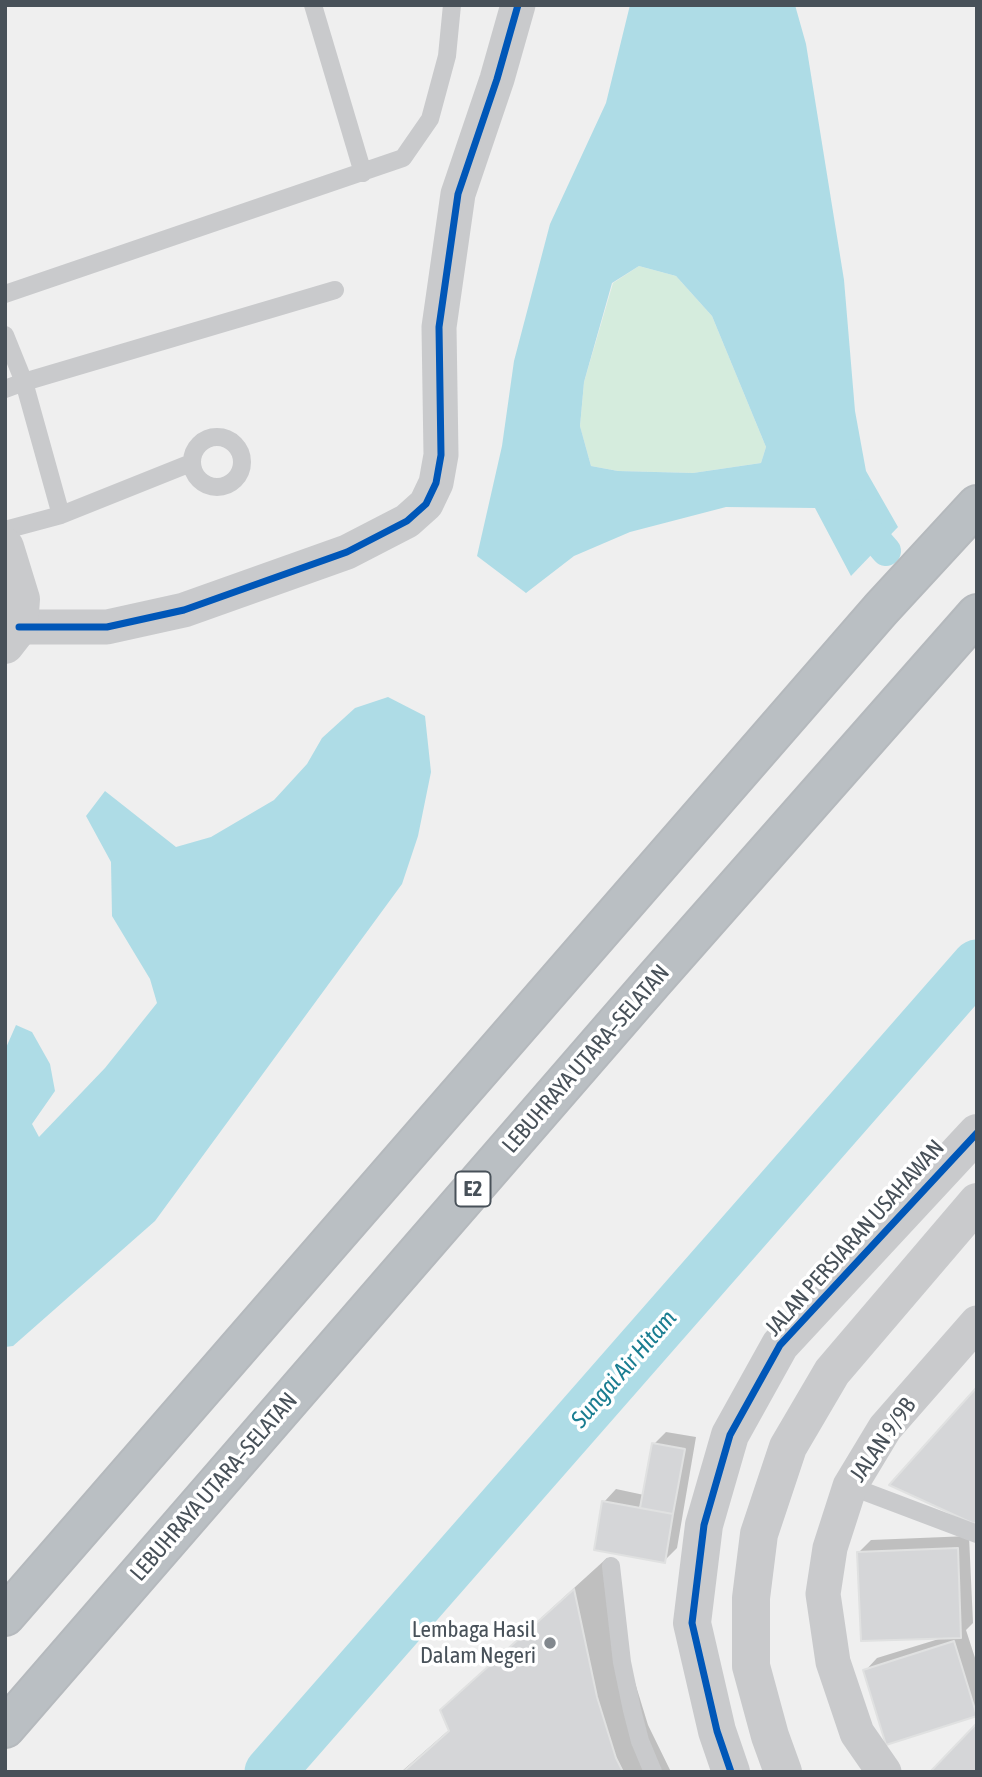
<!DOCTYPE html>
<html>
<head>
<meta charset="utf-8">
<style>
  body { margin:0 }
  #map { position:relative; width:982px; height:1777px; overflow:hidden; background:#efefef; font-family:"Asap Condensed",sans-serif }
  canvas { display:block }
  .frame { position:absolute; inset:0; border:7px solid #485159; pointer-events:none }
</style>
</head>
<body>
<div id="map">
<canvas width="982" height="1777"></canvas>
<div class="frame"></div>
</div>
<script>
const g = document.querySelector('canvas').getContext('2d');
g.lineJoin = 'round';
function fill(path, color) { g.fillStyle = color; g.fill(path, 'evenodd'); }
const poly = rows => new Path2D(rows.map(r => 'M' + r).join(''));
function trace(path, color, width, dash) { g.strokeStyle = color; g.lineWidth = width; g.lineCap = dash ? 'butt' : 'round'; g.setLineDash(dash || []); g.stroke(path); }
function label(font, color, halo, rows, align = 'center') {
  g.font = font + ' "Asap Condensed",sans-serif'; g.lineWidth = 7; g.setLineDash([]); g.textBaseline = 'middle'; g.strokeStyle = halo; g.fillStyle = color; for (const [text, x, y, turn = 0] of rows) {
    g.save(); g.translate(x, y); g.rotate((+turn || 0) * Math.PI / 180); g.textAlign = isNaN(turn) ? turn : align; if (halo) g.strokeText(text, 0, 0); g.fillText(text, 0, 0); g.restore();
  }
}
fill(poly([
  [639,266,676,276,712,316,766,447,761,463,693,473,618,471,591,466,580,426,584,382,613,283]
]), '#d5ecdd');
fill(poly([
  [630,5,795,5,806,44,844,280,855,411,866,471,898,527,851,576,815,508,726,507,630,532,574,556,526,593,477,556,502,446,514,361,550,224,606,103],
  [639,266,676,276,712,316,766,447,761,463,693,473,618,471,591,466,580,426,584,382,612,283],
  [388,697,425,716,431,772,418,836,402,884,155,1221,13,1346,5,1347,5,1050,16,1025,32,1032,50,1064,55,1091,32,1124,39,1137,105,1068,157,1003,150,979,112,916,111,862,86,816,105,791,176,847,211,837,274,800,307,764,322,738,355,708]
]), '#aedce6');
fill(poly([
  [666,1432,696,1437,677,1548,664,1561,604,1502,616,1489,644,1495,654,1444],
  [969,1536,973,1623,966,1630,977,1664,977,1714,887,1742,865,1671,877,1658,942,1638,859,1552,871,1540],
  [607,1558,629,1663,648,1725,671,1772,401,1772,450,1729,442,1710,475,1678]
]), '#0003');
trace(poly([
  [854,514,886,551]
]), '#aedce6', 30);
trace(poly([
  [270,1772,977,965]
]), '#aedce6', 51);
const building = poly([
  [977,1387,977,1521,974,1524,889,1485,977,1387],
  [652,1443,685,1449,673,1514,640,1508,652,1443],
  [602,1501,673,1514,665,1563,594,1550,602,1501],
  [958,1548,961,1638,861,1641,857,1552,958,1548],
  [574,1589,597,1697,616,1758,623,1772,403,1772,449,1731,440,1710,574,1589],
  [954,1641,977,1716,886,1745,863,1670,954,1641],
  [977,1723,977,1772,930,1772,977,1723]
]);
fill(building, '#d5d6d8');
trace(building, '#e0e1e1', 2);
const motorway = poly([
  [5,1616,881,609,977,505],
  [5,1728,654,980,977,614]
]);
trace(motorway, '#b5b9bd', 42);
trace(poly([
  [313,5,363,173],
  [5,294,403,158,430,119,447,56,452,5],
  [5,335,24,382,5,389],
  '192 462a25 25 0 1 1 50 0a25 25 0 1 1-50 0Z',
  [61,515,24,382,335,290],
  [5,530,61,515,191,463],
  [850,1486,977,1534],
  [611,1566,622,1662,632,1710,640,1741,653,1772]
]), '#c9cacc', 18);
trace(poly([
  [19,627,107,627,184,610,347,552,407,521,426,504,436,483,441,455,439,327,458,194,497,79,518,5],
  [884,1772,857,1733,833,1662,823,1594,830,1548,850,1486,885,1428,977,1323]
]), '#c9cacc', 35);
trace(poly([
  [5,547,21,599,19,627,5,645],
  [731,1772,717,1731,692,1623,704,1525,730,1435,780,1345,977,1133],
  [783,1772,770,1736,751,1666,751,1598,759,1534,788,1447,832,1372,977,1202]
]), '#c9cacc', 38);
trace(motorway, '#babfc3', 38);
trace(poly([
  [19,627,107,627,184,610,347,552,407,521,426,504,436,483,441,455,439,327,458,194,497,79,518,5],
  [731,1772,717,1731,692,1623,704,1525,730,1435,780,1345,977,1133]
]), '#0057b8', 7);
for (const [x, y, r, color] of [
  [550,1643,7,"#82888e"]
]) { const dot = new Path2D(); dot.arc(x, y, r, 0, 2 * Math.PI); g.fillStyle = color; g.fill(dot); trace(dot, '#fff', 2.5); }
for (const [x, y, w] of [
  [473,1189,35]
]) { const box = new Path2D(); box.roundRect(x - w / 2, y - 17.5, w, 35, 5); g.fillStyle = '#fff'; g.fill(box); trace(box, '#485159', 2); }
label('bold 21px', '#485159', null, [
  ["E2",473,1189]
]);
label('23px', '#485159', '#fff', [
  ["LEBUHRAYA UTARA–SELATAN",586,1059,-49],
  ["JALAN PERSIARAN USAHAWAN",855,1238,-48],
  ["JALAN 9/9B",883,1440,-55],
  ["LEBUHRAYA UTARA–SELATAN",214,1487,-49]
]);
label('23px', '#485159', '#fff', [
  ["Lembaga Hasil",536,1630],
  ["Dalam Negeri",536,1656]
], 'right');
label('italic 24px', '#1a7d91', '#fff', [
  ["Sungai Air Hitam",624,1369,-49]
]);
</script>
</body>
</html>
